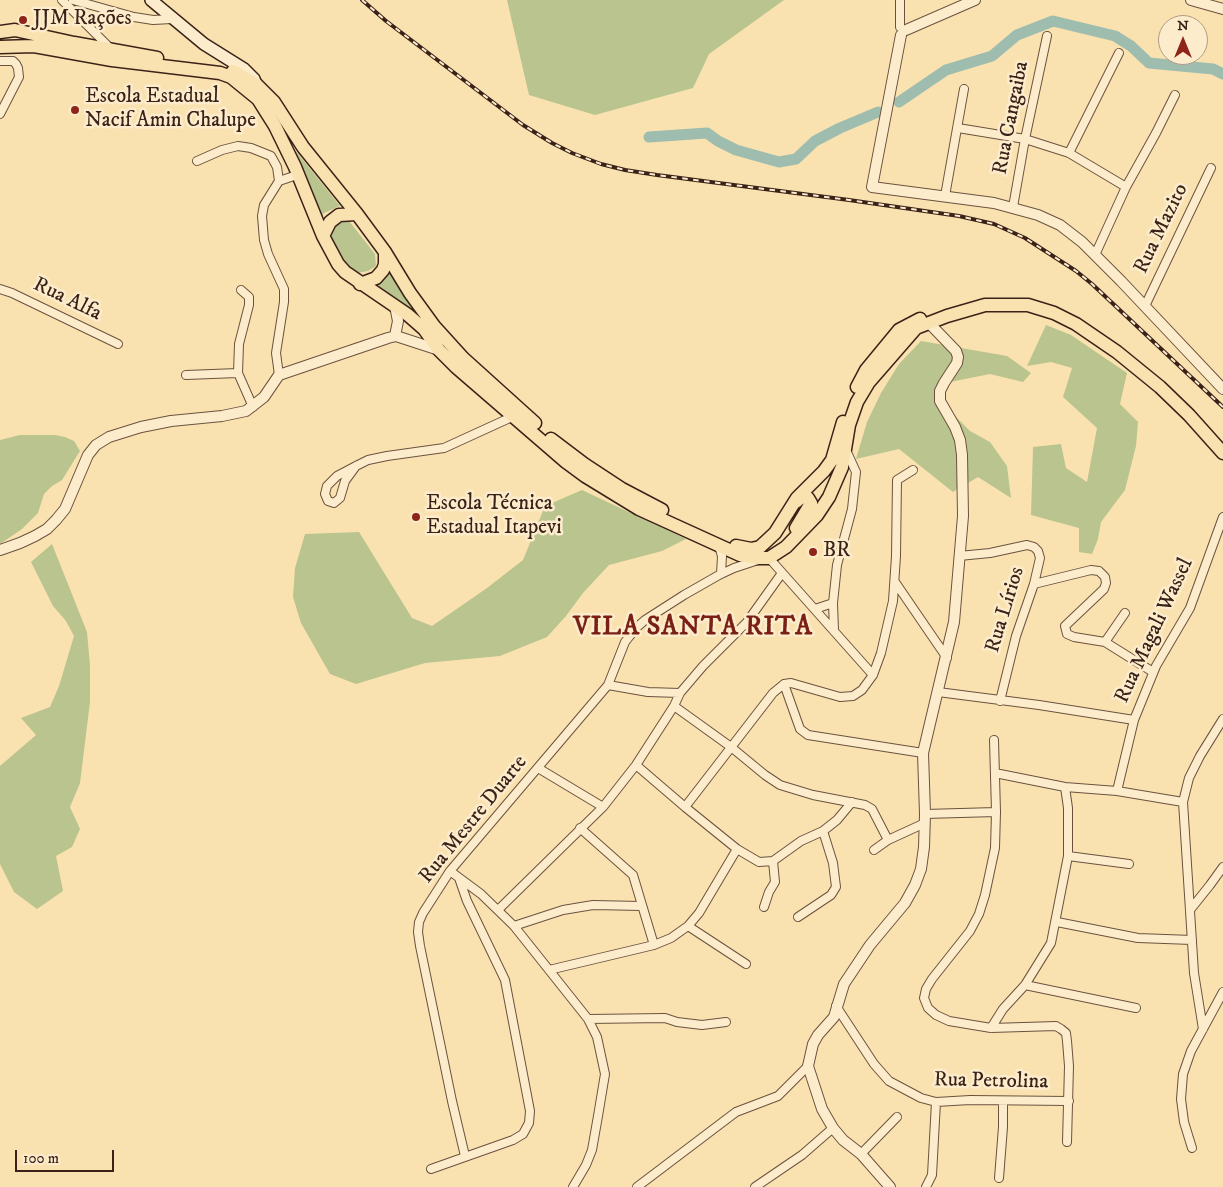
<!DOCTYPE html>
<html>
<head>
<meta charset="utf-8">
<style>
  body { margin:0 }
  #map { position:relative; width:1223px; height:1187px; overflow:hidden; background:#fae2b0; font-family:"IM FELL DW Pica",serif }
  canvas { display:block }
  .north { position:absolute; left:1158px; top:15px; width:50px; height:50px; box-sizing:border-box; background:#fceccc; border:1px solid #af9b84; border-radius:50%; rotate:0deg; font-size:14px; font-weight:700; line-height:20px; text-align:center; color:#3b2219 }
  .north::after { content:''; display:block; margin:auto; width:18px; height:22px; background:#8f2418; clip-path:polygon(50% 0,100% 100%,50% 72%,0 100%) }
  .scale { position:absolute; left:15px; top:1150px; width:99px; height:22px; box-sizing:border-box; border:2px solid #3b2219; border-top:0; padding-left:6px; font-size:15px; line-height:18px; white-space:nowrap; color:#3b2219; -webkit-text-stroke:4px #fceccc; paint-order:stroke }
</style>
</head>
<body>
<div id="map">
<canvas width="1223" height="1187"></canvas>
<div class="north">N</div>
<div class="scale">100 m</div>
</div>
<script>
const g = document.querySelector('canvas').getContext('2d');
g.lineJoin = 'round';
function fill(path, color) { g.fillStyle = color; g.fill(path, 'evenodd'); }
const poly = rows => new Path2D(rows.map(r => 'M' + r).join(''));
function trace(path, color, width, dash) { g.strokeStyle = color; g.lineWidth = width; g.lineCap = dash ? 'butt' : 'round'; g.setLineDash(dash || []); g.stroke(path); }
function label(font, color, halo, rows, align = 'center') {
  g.font = font + ' "IM FELL DW Pica",serif'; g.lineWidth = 5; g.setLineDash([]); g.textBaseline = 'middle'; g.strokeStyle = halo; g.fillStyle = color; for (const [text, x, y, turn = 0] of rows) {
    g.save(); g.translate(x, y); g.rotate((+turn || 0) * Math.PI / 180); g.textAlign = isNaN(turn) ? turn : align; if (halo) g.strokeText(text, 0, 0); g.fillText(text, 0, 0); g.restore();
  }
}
fill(poly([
  [507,0,784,0,709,54,693,88,595,115,529,95],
  [287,140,340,206,324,213,321,218],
  [341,218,349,221,375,254,376,266,368,271,357,273,346,265,333,244,330,231],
  [388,268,415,312,372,285,377,285,384,280],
  [1046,325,1071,335,1127,373,1120,404,1138,422,1136,446,1125,490,1101,522,1098,539,1092,554,1079,552,1079,528,1031,515,1033,447,1061,444,1066,468,1087,482,1097,428,1063,397,1072,368,1051,362,1027,366],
  [921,341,1007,356,1031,373,1023,382,990,374,945,383,944,405,970,431,990,442,1007,466,1011,498,978,477,953,492,899,449,856,459,867,422,881,393,899,364],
  [20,435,55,435,65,437,74,441,80,451,62,480,52,486,44,494,38,513,22,529,0,544,0,440],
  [582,490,686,539,662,551,609,565,583,593,566,616,547,637,500,656,425,663,356,684,330,674,301,623,293,597,295,568,305,534,359,532,412,618,432,626,487,588,523,560,545,506],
  [52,544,87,632,90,665,90,702,80,783,70,807,80,829,72,847,56,856,63,891,37,909,14,892,0,864,0,766,36,735,21,718,50,707,59,686,74,636,66,621,53,606,31,562]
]), '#bac48e');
trace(poly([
  [899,102,946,70,992,56,1017,35,1053,21,1115,36,1131,46,1149,63,1213,69,1223,74],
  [649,137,707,133,718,141,736,150,779,162,796,159,815,141,840,128,878,112]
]), '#9ebdaf', 11);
const minor = poly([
  [62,0,111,49],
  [73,0,134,17,153,20,172,19],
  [900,0,900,27],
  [0,61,13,61,16,64,18,68,19,77,0,114],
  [958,128,1025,139,1069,153,1126,187],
  [1069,153,1119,53],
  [197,161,222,150,238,146,251,148,271,156,277,167,279,181],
  [945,196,964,89],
  [1013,207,1025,139,1047,36],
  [1095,255,1126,187,1156,133,1175,95],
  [0,289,12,293,118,344],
  [241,290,249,297,249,305,239,344,238,373,253,407],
  [1145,306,1211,168],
  [186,375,238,373],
  [279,375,276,353,284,302,284,289,268,254,264,240,262,216,264,205,279,181,297,175],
  [356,466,345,481,340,498,334,503,328,501,325,494,327,486,337,476,356,466,368,460,387,456,444,448,514,416],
  [719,546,722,556,721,574],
  [959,556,990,553,1027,545,1034,547,1038,551,1040,558,1034,584,1016,636,1000,701],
  [769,558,873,675],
  [895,582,947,658],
  [1034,584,1091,570,1099,571,1105,577,1106,583,1104,589,1065,626,1067,634,1074,637,1105,642,1153,672],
  [815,609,833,603],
  [834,631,833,603,837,565,852,509,856,472,846,450],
  [1105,642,1125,613],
  [784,684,800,729,808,735,923,753],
  [608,685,648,692,680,693],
  [938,692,1039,705,1134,720],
  [674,706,731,747,765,775,780,785,813,795,865,805,872,809,888,840],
  [994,740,996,812,995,848,985,895,979,914,970,931,932,979,926,989,924,998,928,1008,936,1015,949,1021,991,1028,1056,1026,1061,1029,1066,1033,1067,1041,1069,1066,1067,1142],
  [636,765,685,807,737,849,759,862,773,861,801,841,823,831,837,820,852,802],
  [538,768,603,807],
  [995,773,1065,787,1117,791,1183,802],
  [1117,791,1134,720,1156,666,1190,608,1223,517],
  [685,807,773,693,784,684,791,683,840,697,853,696,862,690,873,675,881,653,893,601,896,556,897,480,913,470],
  [925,814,996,812],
  [580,828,633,875,654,945],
  [874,850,888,840,925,823],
  [1068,856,1129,864],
  [450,871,481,894,514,926,588,1019,597,1037,605,1074,598,1116,592,1150,586,1165,573,1187],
  [764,907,769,892,775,882,773,861],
  [499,909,603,807,636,765,674,706,680,693,703,666,747,622,782,573],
  [1190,910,1210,885,1223,867],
  [798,917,831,895,836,887,833,863,823,831],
  [1057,922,1138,938,1192,940],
  [514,926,563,910,593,905,641,906],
  [688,926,746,964],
  [549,970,654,945,671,938,688,926,699,913,737,849],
  [1025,985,1136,1008],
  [836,1006,874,1064,889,1081,921,1098,936,1102,970,1100,1069,1101],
  [588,1019,665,1018,677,1022,702,1025,726,1022],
  [991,1028,1003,1009,1025,985,1051,943,1068,856,1068,808,1065,787],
  [1203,1029,1194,973,1183,802,1189,778,1200,756,1223,719],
  [1192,1148,1184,1122,1181,1099,1183,1074,1191,1051,1223,992],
  [861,1154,897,1117],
  [465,1156,452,1101,420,946,418,932,419,922,423,913,450,871,608,685,625,642,636,628,645,620,684,595,719,575,734,568,758,560],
  [431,1169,513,1140,523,1134,529,1123,530,1111,505,980,467,901,459,878],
  [999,1178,1003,1127,1003,1101],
  [637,1187,736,1112,778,1096,808,1066],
  [755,1187,802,1155,833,1128],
  [926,1187,932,1175,936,1102]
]);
const tertiary = poly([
  [1191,0,1223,9],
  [906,30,975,0],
  [901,35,872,187,994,203,1038,215,1060,225,1082,242,1121,281,1223,389],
  [395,306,398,321,395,336],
  [0,550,20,543,35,536,47,529,56,520,65,509,88,455,96,445,109,437,141,427,171,421,222,416,246,411,264,397,279,375,388,338,396,336,439,350],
  [890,1187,861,1154,843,1140,833,1128,822,1109,808,1066,813,1044,818,1035,834,1017,844,984,870,945,905,903,915,885,921,869,924,847,925,814,923,753,954,622,963,516,962,455,960,440,955,427,940,401,940,391,944,383,957,363,958,357,956,351,929,323]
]);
const secondary = poly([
  [151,0,204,44,244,69,254,79,256,84]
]);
const primary = poly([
  [0,32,15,30,74,43,157,58],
  [0,47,34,46,112,60,220,73,231,77,258,99,275,126,295,167,323,236,338,264,345,272,408,315,424,329,439,350,456,367,566,462,585,476,639,509,740,555,756,558,769,558,786,547,817,515,829,497,842,467,849,425,857,402,869,382,916,328,947,316,985,305,1028,305,1054,313,1076,324,1117,352,1160,387,1189,415,1223,453],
  [233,71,256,84,274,102,303,147,357,214,385,252,410,293,434,326,463,358,535,423],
  [323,236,330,222,339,215,357,214],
  [360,284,376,278,383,270,385,264,385,252],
  [857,387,866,370,899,330,920,319],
  [551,439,584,464,622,489,662,510],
  [796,528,811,503,808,498,802,497,796,502],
  [736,546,751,549,760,547,775,533,797,498,824,471,832,460,843,422]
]);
trace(minor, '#6b523f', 10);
trace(tertiary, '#6b523f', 12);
trace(secondary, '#3b2219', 14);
trace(primary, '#3b2219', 15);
trace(minor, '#fceccc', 8);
trace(tertiary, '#fceccc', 10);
trace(secondary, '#fceccc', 11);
trace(primary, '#fae2b0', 12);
const rail = poly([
  [362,0,386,21,523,125,552,143,572,153,601,164,625,170,657,175,849,200,959,216,994,224,1025,238,1076,271,1092,284,1223,407]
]);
trace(rail, '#3b2219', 4);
trace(rail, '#fceccc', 2, [5.5]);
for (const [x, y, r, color] of [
  [23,20,5,"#8f2418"],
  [75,110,5,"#8f2418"],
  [416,517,5,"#8f2418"],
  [813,552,5,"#8f2418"]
]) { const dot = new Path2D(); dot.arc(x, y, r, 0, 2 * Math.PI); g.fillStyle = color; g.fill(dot); trace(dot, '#fceccc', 2); }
label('21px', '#3b2219', '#fceccc', [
  ["JJM Rações",33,20],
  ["Escola Estadual",85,98],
  ["Nacif Amin Chalupe",85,122],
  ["Escola Técnica",426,505],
  ["Estadual Itapevi",426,529],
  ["BR",823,552]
], 'left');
label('21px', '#3b2219', '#fceccc', [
  ["Rua Cangaiba",1012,118,-79],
  ["Rua Mazito",1162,229,-64],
  ["Rua Alfa",67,300,26],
  ["Rua Lírios",1006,610,-73],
  ["Rua Magali Wassel",1155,631,-65],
  ["Rua Mestre Duarte",474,820,-51],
  ["Rua Petrolina",991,1082,1]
]);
g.letterSpacing = '1px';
label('bold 26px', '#7a1f14', '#fceccc', [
  ["VILA SANTA RITA",693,629]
]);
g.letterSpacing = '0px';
</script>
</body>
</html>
